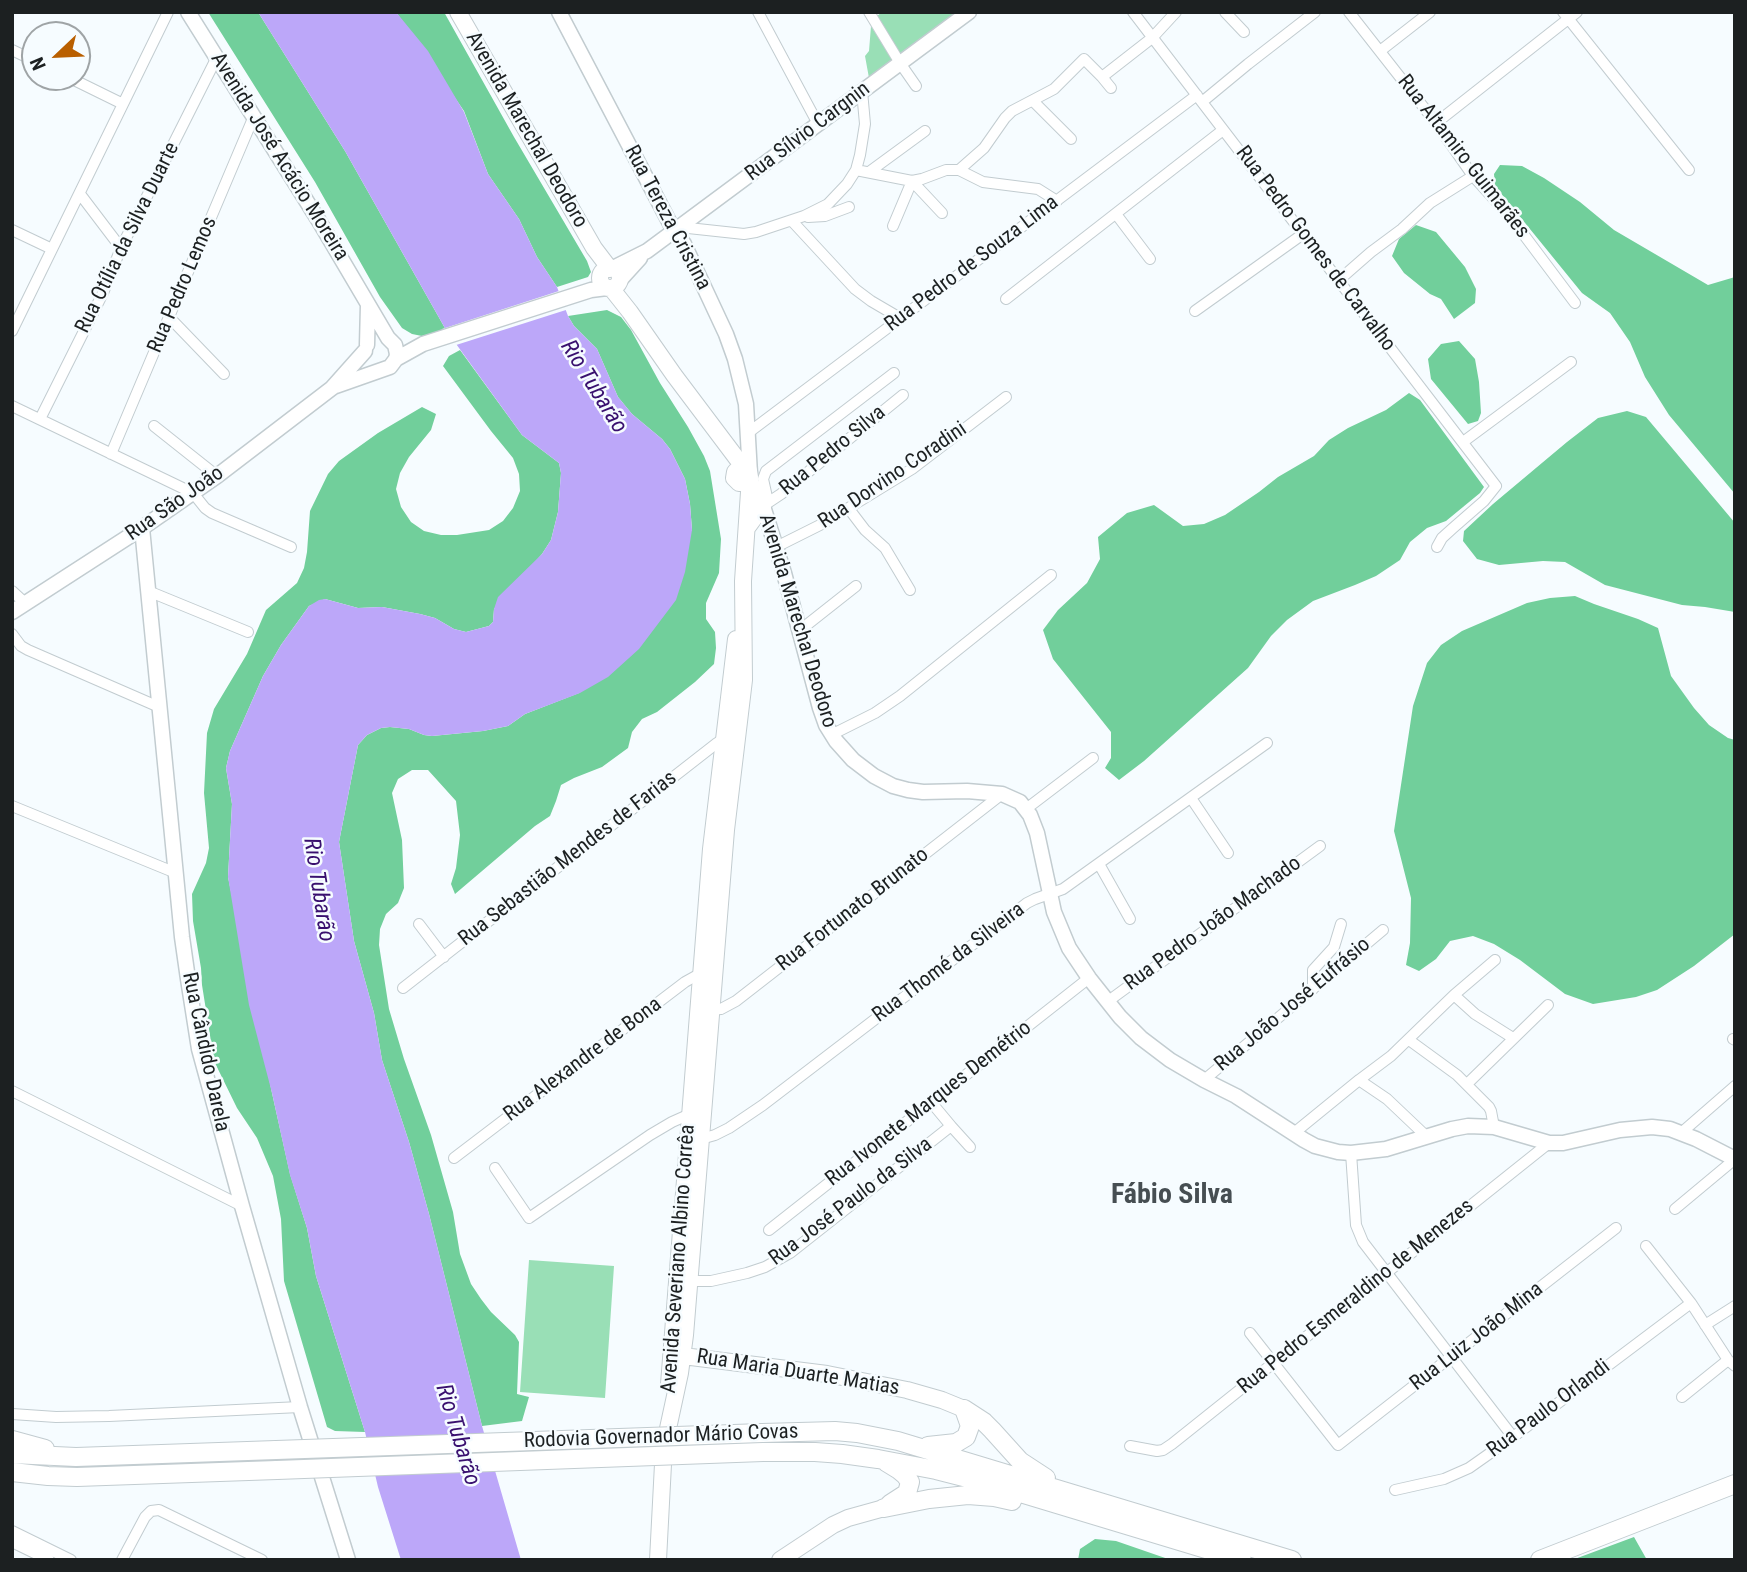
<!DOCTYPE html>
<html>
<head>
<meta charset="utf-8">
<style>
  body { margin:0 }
  #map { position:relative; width:1747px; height:1572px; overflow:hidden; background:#f6fcff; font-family:"Roboto Condensed",sans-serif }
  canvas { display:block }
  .frame { position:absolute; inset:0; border:14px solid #1c2021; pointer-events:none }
  .north { position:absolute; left:21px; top:21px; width:70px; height:70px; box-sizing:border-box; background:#f6fcff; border:2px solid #9fa4a6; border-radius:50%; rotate:247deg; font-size:19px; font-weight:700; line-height:28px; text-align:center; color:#1c2021 }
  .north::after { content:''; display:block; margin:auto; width:24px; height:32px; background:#b95f00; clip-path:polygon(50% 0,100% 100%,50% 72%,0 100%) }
</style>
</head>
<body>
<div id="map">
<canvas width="1747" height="1572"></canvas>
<div class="frame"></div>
<div class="north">N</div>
</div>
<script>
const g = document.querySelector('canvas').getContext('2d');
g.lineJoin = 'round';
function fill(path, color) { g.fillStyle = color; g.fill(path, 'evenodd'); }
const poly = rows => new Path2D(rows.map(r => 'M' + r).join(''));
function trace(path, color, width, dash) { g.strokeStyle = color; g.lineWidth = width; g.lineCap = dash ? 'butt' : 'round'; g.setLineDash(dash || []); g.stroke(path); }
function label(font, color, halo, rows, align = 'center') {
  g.font = font + ' "Roboto Condensed",sans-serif'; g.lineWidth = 5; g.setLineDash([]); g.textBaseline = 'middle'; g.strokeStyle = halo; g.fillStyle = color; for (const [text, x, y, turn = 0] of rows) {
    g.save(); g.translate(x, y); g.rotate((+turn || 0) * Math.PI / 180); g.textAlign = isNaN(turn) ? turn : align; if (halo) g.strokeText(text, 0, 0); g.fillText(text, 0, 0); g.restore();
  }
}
fill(poly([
  [882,12,957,12,900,55,877,16],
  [871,26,893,61,869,78,865,56,869,51],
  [529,1260,614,1266,605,1398,520,1392]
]), '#99dfb6');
fill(poly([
  [208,12,258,12,345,151,446,330,422,336,412,334,402,328,380,297,315,182],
  [396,12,444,12,514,137,587,261,591,272,588,277,557,287,537,257,519,219,488,174,464,111],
  [1500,165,1522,166,1544,178,1580,202,1614,230,1708,285,1735,277,1735,494,1669,415,1645,377,1630,342,1610,313,1582,293,1495,186,1494,174],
  [1416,225,1436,232,1465,267,1476,289,1475,303,1454,319,1441,299,1430,294,1404,273,1392,256,1399,239],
  [607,310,621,317,631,330,660,383,688,427,704,456,710,471,721,539,719,573,706,603,706,619,715,632,716,648,714,664,695,682,657,712,642,719,632,732,628,748,602,767,574,778,561,785,556,801,550,816,535,826,455,894,451,884,456,868,460,835,456,801,428,770,412,770,398,779,392,793,402,840,404,888,398,903,386,914,380,929,379,945,389,1009,404,1059,431,1135,453,1212,460,1254,471,1284,481,1299,491,1312,515,1335,519,1342,517,1394,529,1397,522,1421,482,1426,429,1214,409,1142,382,1060,374,1013,354,941,339,842,358,745,367,735,381,728,390,727,409,729,424,735,432,736,483,731,508,726,525,714,579,693,692,530,690,504,685,479,670,449,662,439,632,414,618,397,597,349,574,326,568,316],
  [1459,341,1475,359,1479,382,1481,413,1478,421,1468,424,1431,379,1428,359,1441,344],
  [460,350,522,435,559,463,561,473,558,512,551,540,542,554,494,609,493,622,489,626,466,632,454,629,435,618,420,614,382,607,358,608,325,599,309,606,281,645,263,676,230,751,226,768,232,804,228,877,272,1093,290,1174,307,1228,316,1276,365,1432,335,1431,327,1427,284,1281,281,1219,273,1176,257,1138,237,1108,215,1063,212,1048,202,985,201,968,193,921,192,894,206,863,209,848,204,793,207,733,214,709,247,654,266,610,297,583,304,568,307,552,310,511,328,474,339,461,378,433,422,407,436,414,431,430,409,457,400,473,396,489,401,507,411,522,424,531,441,535,457,535,489,530,503,521,513,508,520,491,519,474,513,458,491,431,443,366,449,356],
  [1409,393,1420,400,1484,487,1480,493,1446,521,1427,528,1410,542,1400,560,1376,576,1355,585,1313,601,1287,620,1271,636,1248,668,1144,761,1119,780,1105,768,1111,758,1111,732,1053,659,1043,630,1058,610,1087,583,1100,559,1098,537,1127,513,1154,505,1183,526,1204,524,1225,515,1259,492,1278,477,1314,456,1329,440,1348,428,1386,410],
  [1627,411,1646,417,1735,523,1735,612,1705,607,1682,605,1605,585,1565,562,1543,561,1499,565,1477,559,1463,541,1464,531,1493,504,1567,442,1598,418],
  [1575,596,1594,604,1638,619,1658,628,1671,676,1694,708,1709,725,1728,738,1735,740,1735,934,1694,966,1657,990,1636,997,1593,1004,1565,994,1520,960,1494,944,1473,936,1450,941,1436,959,1419,971,1406,965,1410,943,1411,898,1394,831,1413,706,1427,663,1441,645,1462,631,1527,603,1550,598],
  [1634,1537,1647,1560,1572,1560],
  [1095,1539,1116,1541,1171,1560,1078,1560,1080,1549]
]), '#71cf9b');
fill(poly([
  [258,12,396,12,428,51,464,112,488,174,519,219,537,257,557,287,568,316,574,326,597,349,618,397,632,414,662,439,670,449,685,479,690,504,692,530,685,572,676,600,639,649,608,677,580,693,525,714,508,726,483,731,432,736,424,735,409,729,390,727,381,728,367,735,358,745,339,842,354,941,374,1013,382,1060,409,1142,429,1214,482,1426,521,1560,401,1560,378,1487,365,1432,316,1276,307,1228,290,1175,272,1093,249,1005,228,877,232,804,226,768,230,751,263,676,281,645,309,606,319,600,325,599,358,608,382,607,420,614,435,618,454,629,466,632,489,626,493,622,494,609,498,597,542,554,551,540,558,512,561,473,559,463,522,435,446,330,345,151]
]), '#bca7f9');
fill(poly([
  [562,290,569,309,453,346,442,329]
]), '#f6fcff');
const street = poly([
  [758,12,818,124],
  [869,12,900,63,916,86],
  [1133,12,1496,486,1484,501,1453,528,1442,538,1437,547],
  [1225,12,1244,32],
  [1349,12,1436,123,1473,176,1512,219,1575,303],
  [1563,12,1689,170],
  [12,50,35,61],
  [1380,51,1430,12],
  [68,77,123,104],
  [1102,77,1111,88],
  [1033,101,1071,139],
  [1202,102,1248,64,1315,12],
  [1436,123,1577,12],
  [856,170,912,181,922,179,946,170,959,170,983,182,1038,189,1057,201],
  [959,170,984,148,1005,118,1012,111,1054,89,1084,59,1102,77,1152,38,1176,12],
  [869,172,925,131],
  [80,194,121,248],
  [1116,214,1150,259],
  [808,217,825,216,849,207],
  [792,221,855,289,871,301,900,318],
  [893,226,912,181,942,213],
  [679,227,744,234,756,232,804,216,828,204,847,184,856,170,860,155,865,124,862,91],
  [12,230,52,249],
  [1339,280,1371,252,1402,229,1430,203,1473,176],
  [1006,299,1223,130],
  [1195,311,1303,234],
  [169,317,224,374],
  [12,331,168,12],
  [12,406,193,493,205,508,212,513,291,547],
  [40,419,103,293,121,248,217,57],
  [154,426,217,476],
  [748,433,1197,95],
  [1463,442,1571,362],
  [111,454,254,116],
  [763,506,767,497,763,479,766,471,894,373],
  [763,506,781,494,903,395],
  [849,509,865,530,885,548,910,590],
  [776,547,824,523,912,469,1006,397],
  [12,591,26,604],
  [148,591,248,632],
  [799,631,856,586],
  [12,634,21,646,28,650,159,707],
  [831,735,875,713,900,696,1051,575],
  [1191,798,1228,853],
  [12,806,176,873],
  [1026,809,1093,758],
  [1099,864,1130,919],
  [419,924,444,957],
  [403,988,717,743,725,738],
  [1313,989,1313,970,1334,947,1341,924],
  [1454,995,1475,1014,1513,1038],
  [1107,1002,1320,846],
  [709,1010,721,1009,736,1001,1002,794],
  [1733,1039,1735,1040],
  [1409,1040,1457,1075,1489,1107,1491,1111,1494,1127],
  [1204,1080,1383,930],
  [1359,1080,1387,1099,1426,1136],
  [1467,1084,1548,1005],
  [12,1091,242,1206],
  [951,1126,970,1147],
  [1294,1133,1359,1080,1391,1056,1454,995,1495,960],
  [1681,1133,1735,1086],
  [701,1139,715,1135,729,1128,763,1105,1027,903,1035,899,1063,889,1267,743],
  [1351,1153,1356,1225,1363,1242,1513,1437],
  [454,1158,685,982,703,972],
  [495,1168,529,1218,650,1135,672,1122,690,1114],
  [1675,1209,1735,1159],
  [769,1230,1089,978],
  [1646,1246,1691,1303,1728,1360,1735,1366],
  [684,1281,711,1281,747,1273,765,1267,790,1253,951,1126,931,1102],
  [1705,1325,1735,1306],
  [1250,1333,1338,1445,1616,1228],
  [1682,1397,1728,1360],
  [12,1414,56,1417,109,1416,300,1407],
  [1130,1446,1157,1451,1163,1450,1172,1444,1549,1143],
  [1395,1490,1444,1479,1469,1468,1513,1437,1691,1303],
  [12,1531,71,1560],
  [12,1542,49,1560],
  [122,1560,145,1517,151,1511,159,1510,262,1560]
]);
const secondary = poly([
  [188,12,319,221,388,338,395,345,397,354,396,359],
  [559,12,674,231,684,244,726,334,735,359,746,404,750,474],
  [611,269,647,251,969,12],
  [620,280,640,258],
  [367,345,368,305],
  [336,386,390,367,396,359,423,344,591,290,607,288],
  [750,479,763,506,784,573,820,708,826,725,836,741,853,760,874,776,893,786,908,790,923,792,967,791,1002,794,1020,802,1030,815,1037,833,1054,912,1069,948,1089,978,1120,1017,1141,1038,1170,1060,1204,1080,1236,1096,1304,1140,1315,1146,1338,1152,1351,1153,1386,1149,1452,1129,1468,1126,1494,1127,1549,1143,1563,1143,1620,1130,1652,1127,1670,1129,1696,1139,1735,1159],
  [142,528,182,937,188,979,199,1049,242,1206,300,1407,348,1560],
  [12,612,142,528,217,476,332,388,365,351]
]);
const primary = poly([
  [458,12,594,248,610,269],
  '600 278a10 10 0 1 1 20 0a10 10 0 1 1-20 0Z',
  [611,288,630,312,674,375,744,468],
  [747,528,763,506],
  [675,1355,827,1374,907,1390,942,1400,964,1409],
  [669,1384,711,849,736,639],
  [664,1447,680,1373,685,1335,726,830,744,680,743,581,750,477,749,471,744,468,739,468,735,472,734,478,739,483,746,483,750,479],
  [658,1560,664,1445],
  [780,1560,833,1525,848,1518,884,1508]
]);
const highway = poly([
  [964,1409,984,1422,992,1430,1020,1461,1046,1478],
  [762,1433,835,1431,857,1433,898,1441,1292,1560],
  [12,1440,45,1449],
  [928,1446,956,1443,966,1437,970,1426,964,1409],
  [763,1452,815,1452,842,1454,878,1459,936,1470,987,1483,1242,1560],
  [12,1454,76,1457,276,1450],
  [886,1462,899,1470,905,1475,910,1482,907,1493,890,1504],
  [12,1472,48,1476,77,1477,277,1470],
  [884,1508,929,1499,968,1495,994,1497,1012,1501],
  [1540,1560,1735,1484]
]);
trace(street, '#c2ccd0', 12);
trace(secondary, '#c2ccd0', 17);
trace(primary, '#c2ccd0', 18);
trace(highway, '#c2ccd0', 20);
trace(street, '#fff', 10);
trace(secondary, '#fff', 14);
trace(primary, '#fff', 16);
trace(highway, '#fff', 18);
const highwayBridge = poly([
  [276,1450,762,1433],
  [277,1470,763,1452]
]);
trace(highwayBridge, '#c2ccd0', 20, []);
trace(highwayBridge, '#fff', 18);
label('21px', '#1c2021', '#f6fcff', [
  ["Avenida Marechal Deodoro",526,130,60],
  ["Rua Sílvio Cargnin",808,132,-37],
  ["Avenida José Acácio Moreira",279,157,58],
  ["Rua Altamiro Guimarães",1463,157,52],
  ["Rua Tereza Cristina",667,218,62],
  ["Rua Otília da Silva Duarte",128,238,-64],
  ["Rua Pedro Gomes de Carvalho",1315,249,53],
  ["Rua Pedro de Souza Lima",972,264,-37],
  ["Rua Pedro Lemos",183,285,-67],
  ["Rua Pedro Silva",833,451,-39],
  ["Rua Dorvino Coradini",893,476,-34],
  ["Rua São João",175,504,-35],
  ["Avenida Marechal Deodoro",797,621,73],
  ["Rua Sebastião Mendes de Farias",568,859,-38],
  ["Rua Fortunato Brunato",853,910,-38],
  ["Rua Pedro João Machado",1213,924,-36],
  ["Rua Thomé da Silveira",949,963,-37],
  ["Rua João José Eufrásio",1293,1005,-40],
  ["Rua Cândido Darela",205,1052,78],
  ["Rua Alexandre de Bona",583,1060,-37],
  ["Rua Ivonete Marques Demétrio",929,1104,-38],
  ["Rua José Paulo da Silva",851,1202,-37],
  ["Avenida Severiano Albino Corrêa",679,1259,-86],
  ["Rua Pedro Esmeraldino de Menezes",1356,1297,-39],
  ["Rua Luiz João Mina",1477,1337,-38],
  ["Rua Maria Duarte Matias",798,1373,9],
  ["Rua Paulo Orlandi",1549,1409,-37],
  ["Rodovia Governador Mário Covas",661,1437,-2]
]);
label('italic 23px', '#39106f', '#f6fcff', [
  ["Rio Tubarão",593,387,58],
  ["Rio Tubarão",318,890,81],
  ["Rio Tubarão",457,1435,73]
]);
label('bold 28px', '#464e52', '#f6fcff', [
  ["Fábio Silva",1172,1196]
]);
</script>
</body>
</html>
